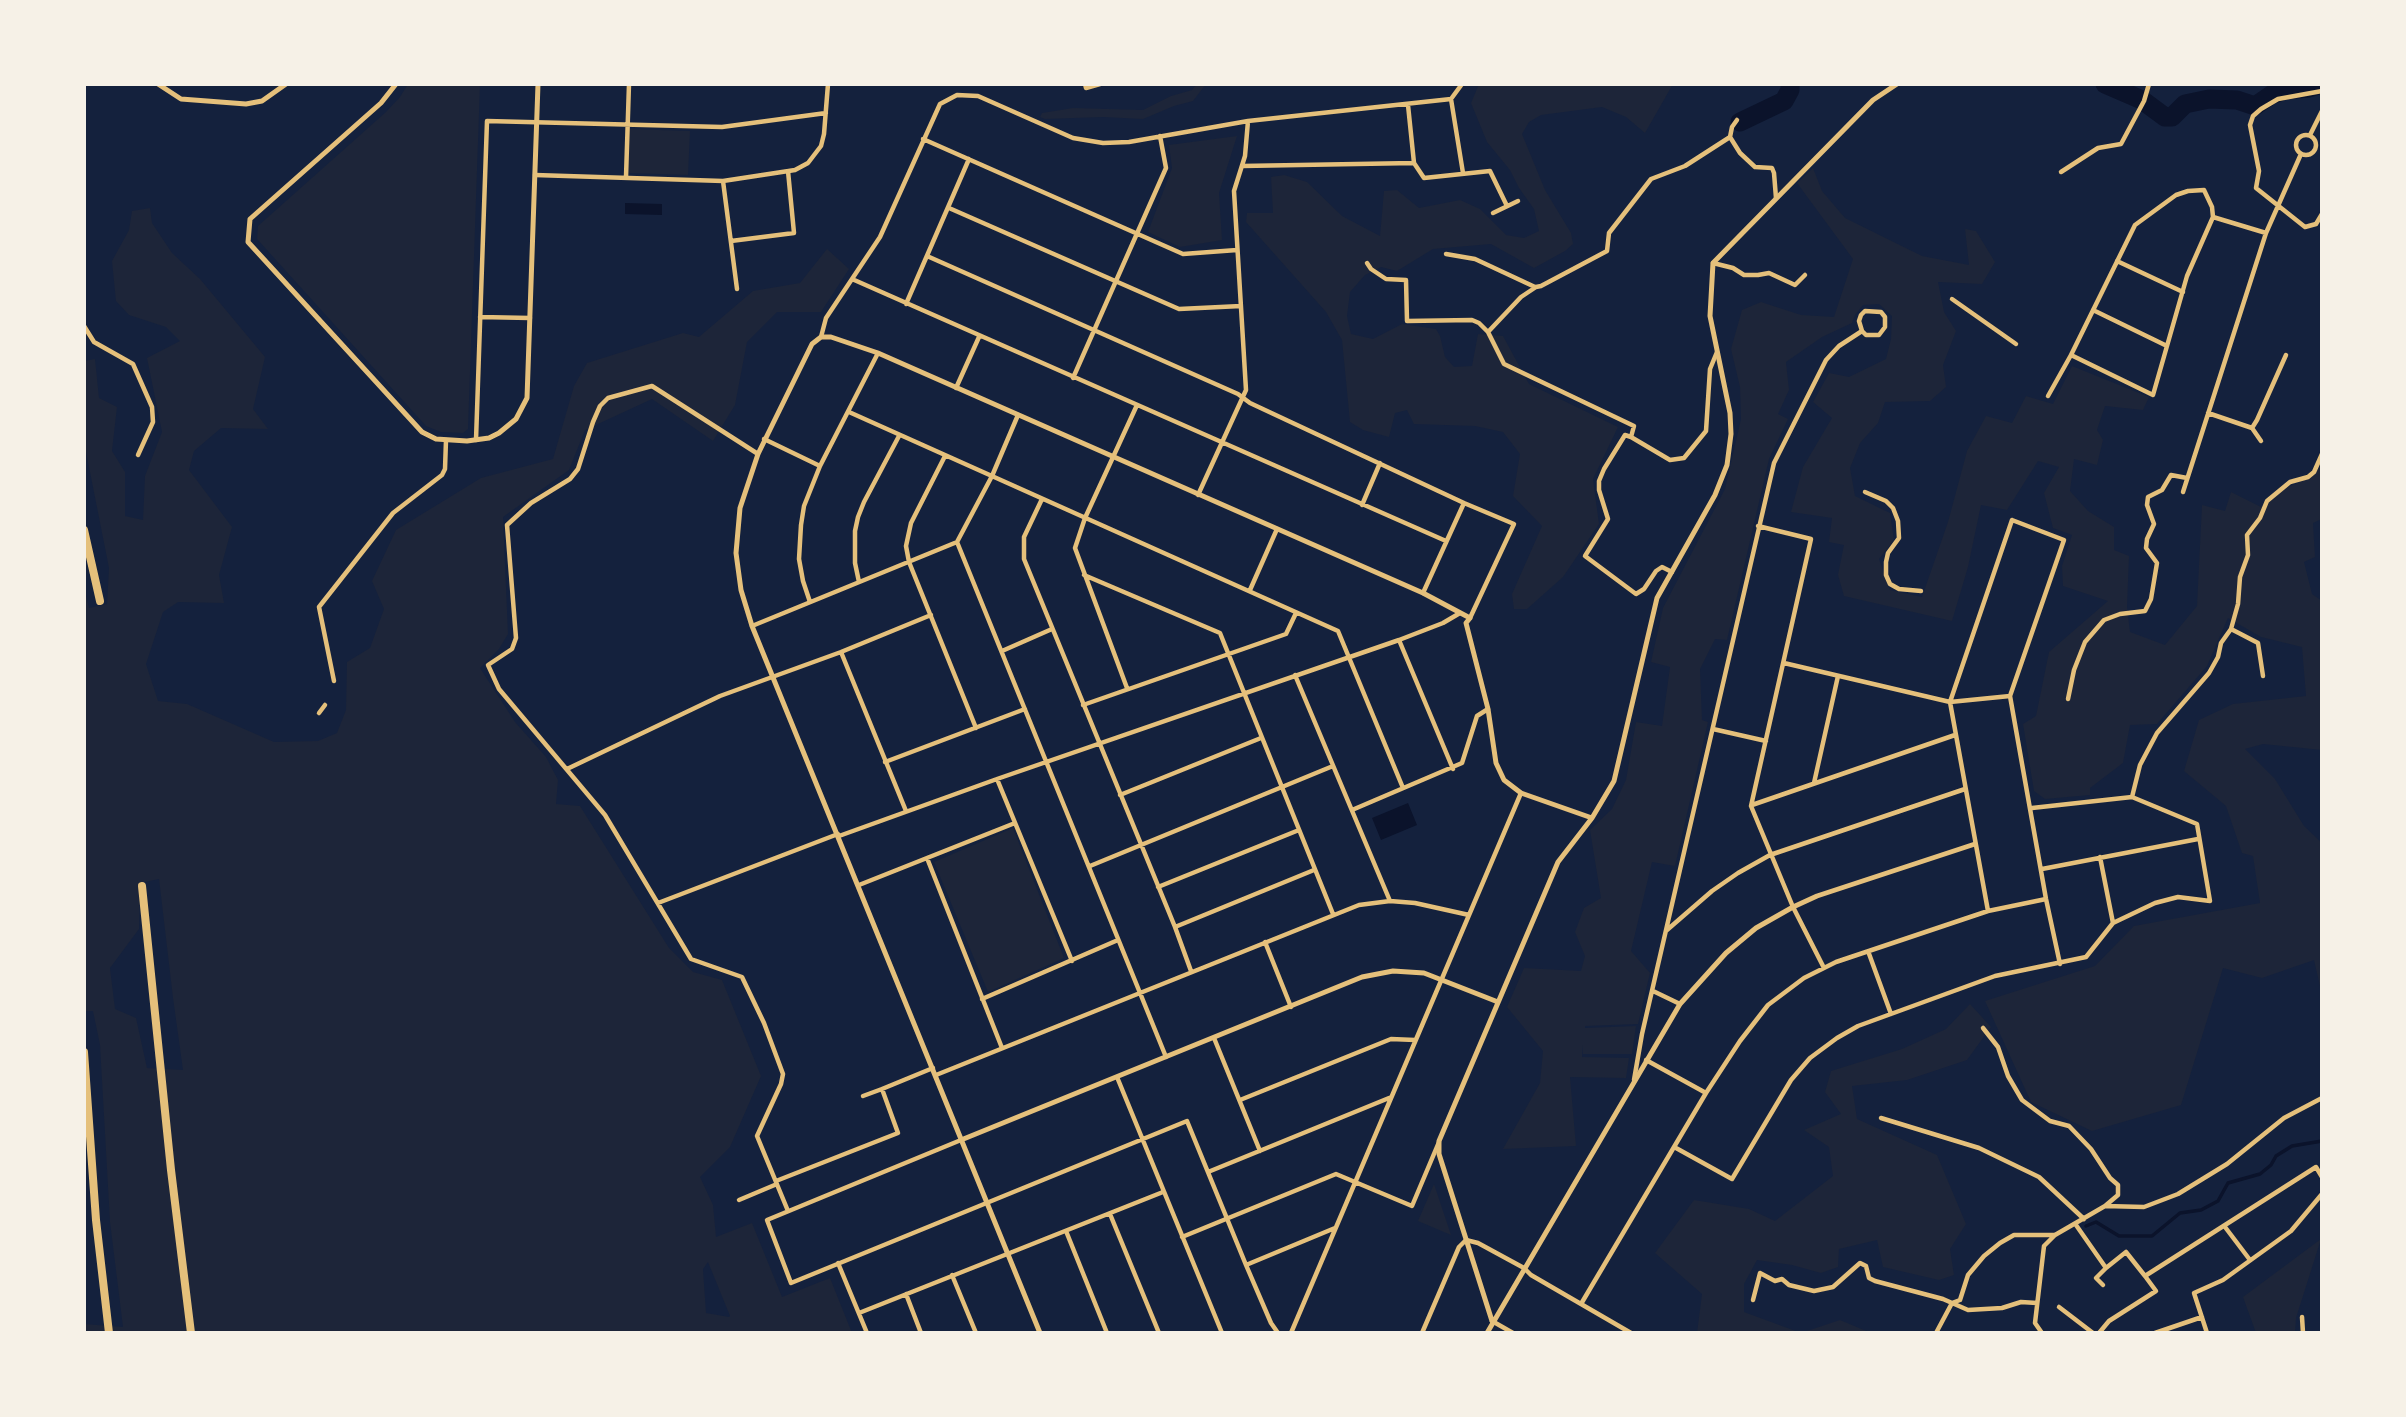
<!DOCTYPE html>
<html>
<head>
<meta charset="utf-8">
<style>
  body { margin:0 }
  #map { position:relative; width:2406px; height:1417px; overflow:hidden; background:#14213d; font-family:Arial,sans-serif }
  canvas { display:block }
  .frame { position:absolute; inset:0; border:86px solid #f6f1e7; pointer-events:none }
</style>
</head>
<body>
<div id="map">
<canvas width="2406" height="1417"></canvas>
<div class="frame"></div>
</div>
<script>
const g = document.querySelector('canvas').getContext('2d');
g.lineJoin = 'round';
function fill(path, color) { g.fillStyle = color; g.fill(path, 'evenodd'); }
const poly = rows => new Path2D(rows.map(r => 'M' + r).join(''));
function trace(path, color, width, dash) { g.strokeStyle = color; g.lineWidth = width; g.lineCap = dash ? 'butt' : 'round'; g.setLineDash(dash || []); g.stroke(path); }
fill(poly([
  [408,84,480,84,468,429,463,433,441,432,426,426,257,239,258,226,386,112,400,97],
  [1197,84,1206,84,1193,101,1174,106,1143,119,1103,117,1045,119,1040,117,1042,113,1073,108,1143,110,1171,96,1192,90],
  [1479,84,1673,84,1645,133,1626,117,1602,107,1541,115,1529,122,1522,134,1545,190,1571,233,1573,244,1565,251,1534,268,1491,244,1433,249,1397,271,1381,267,1365,275,1350,292,1347,316,1351,334,1373,339,1402,324,1436,329,1440,336,1445,357,1454,367,1472,366,1478,334,1503,336,1529,384,1618,427,1593,479,1599,524,1563,577,1527,609,1514,609,1512,594,1542,526,1513,496,1520,454,1503,432,1475,426,1414,424,1407,410,1395,413,1389,437,1363,430,1350,422,1342,340,1326,312,1246,222,1247,213,1273,213,1271,177,1284,175,1307,182,1342,216,1380,236,1384,191,1397,190,1419,208,1460,200,1480,209,1506,235,1524,238,1539,231,1534,209,1519,188,1510,170,1487,142,1471,103],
  [628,129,690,131,688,175,628,173],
  [1237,136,1219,193,1222,240,1180,247,1148,232,1172,168,1169,145],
  [1813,168,1822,191,1845,218,1922,256,1969,265,1965,229,1976,231,1995,262,1982,284,1938,282,1944,312,1956,331,1943,365,1946,387,1930,401,1885,402,1878,423,1860,443,1850,468,1855,496,1890,513,1894,540,1879,559,1890,590,1922,597,1948,522,1967,451,1986,416,2012,423,2026,396,2053,404,2072,366,2149,397,2143,410,2105,406,2097,430,2103,440,2097,465,2074,459,2070,491,2088,511,2114,527,2114,550,2129,556,2127,607,2130,632,2165,645,2197,606,2202,505,2225,511,2231,492,2261,507,2288,487,2308,479,2322,466,2322,519,2313,523,2315,557,2304,562,2312,594,2322,601,2322,750,2263,744,2245,749,2275,779,2304,826,2322,843,2322,995,2314,960,2262,978,2223,968,2181,1105,2092,1131,2031,1102,1985,1001,2095,966,2134,926,2260,903,2253,856,2242,853,2226,806,2184,771,2199,720,2233,704,2306,696,2302,647,2261,637,2228,618,2207,666,2157,724,2130,725,2123,763,2090,788,2090,795,2045,799,2034,791,2023,724,2036,716,2049,652,2108,601,2063,586,2062,566,2072,535,2053,528,2044,493,2059,467,2038,461,2007,510,1981,505,1968,567,1952,621,1844,596,1838,575,1844,545,1829,542,1832,518,1791,512,1803,467,1832,418,1813,402,1829,373,1849,377,1886,359,1891,339,1892,316,1879,304,1863,305,1855,315,1852,323,1822,337,1786,362,1789,390,1778,414,1788,419,1769,459,1727,640,1715,639,1700,669,1702,720,1708,722,1675,866,1652,862,1631,951,1650,973,1638,1024,1585,1026,1585,1028,1636,1026,1632,1054,1583,1054,1583,1045,1582,1057,1629,1058,1626,1078,1570,1077,1576,1146,1503,1149,1540,1083,1543,1051,1507,1007,1524,968,1581,971,1585,956,1575,932,1584,908,1601,898,1590,830,1612,809,1626,780,1636,722,1662,726,1670,667,1651,662,1663,608,1725,489,1741,419,1740,387,1731,349,1742,310,1761,302,1801,315,1834,317,1853,259,1797,183],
  [150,208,152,223,172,253,200,279,265,357,253,409,268,429,221,428,194,451,189,470,232,527,219,575,224,603,178,602,163,612,146,664,158,701,187,704,274,742,318,741,337,733,346,710,347,662,370,648,384,609,372,581,396,530,481,478,553,459,574,386,587,363,683,333,699,337,753,291,800,283,827,249,849,269,821,312,777,312,747,342,735,405,713,441,652,399,585,430,569,470,503,517,508,634,499,649,480,668,515,722,546,757,558,780,556,804,580,806,669,948,693,972,722,980,761,1076,730,1147,700,1177,713,1205,716,1237,752,1223,782,1297,830,1278,852,1333,84,1333,84,1324,123,1327,110,1222,100,1045,93,1011,84,1011,84,588,89,608,107,604,109,568,84,442,84,361,95,359,99,398,117,407,112,451,125,472,125,516,143,520,145,476,162,432,147,358,180,341,166,327,129,315,116,301,112,261,129,230,132,211],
  [159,879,173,998,183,1070,147,1068,136,1018,115,1009,110,968,139,929,140,883],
  [708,1262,730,1316,729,1317,706,1313,703,1269],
  [1013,828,1064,958,988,992,934,862],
  [1970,1004,1991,1027,1967,1060,1907,1080,1852,1086,1857,1119,1937,1155,1966,1224,1950,1249,1954,1275,1939,1280,1883,1267,1877,1240,1839,1249,1838,1267,1821,1273,1792,1265,1757,1260,1744,1284,1744,1312,1801,1333,1840,1320,1871,1333,1697,1333,1702,1294,1655,1253,1694,1200,1749,1209,1775,1221,1833,1176,1829,1147,1804,1130,1841,1114,1825,1092,1831,1071,1902,1049,1946,1029],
  [1434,1184,1451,1235,1418,1221],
  [2321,1239,2296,1318,2295,1333,2256,1333,2243,1297]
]), '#1d2539');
fill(poly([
  [625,203,662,204,662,215,625,214],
  [1408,803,1417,825,1381,840,1372,818]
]), '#0b132b');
trace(poly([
  [2086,1226,2096,1222,2119,1236,2152,1236,2180,1213,2201,1210,2218,1201,2228,1183,2260,1174,2271,1165,2276,1156,2292,1146,2322,1141]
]), '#0b132b', 3.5);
trace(poly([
  [2105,84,2142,100,2165,117,2172,117,2185,104,2209,99,2237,100,2255,106,2271,95,2285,90,2309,88,2322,84],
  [1740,122,1784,101,1790,90,1790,84]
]), '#0b132b', 19);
trace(poly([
  [1085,84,1086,88,1100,84],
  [1462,84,1451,99,1463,173],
  [2322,91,2278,99,2261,109,2253,116,2250,125,2259,171,2256,188,2305,227,2316,224,2322,214],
  [1408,105,1414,163,1424,178,1490,171,1507,206],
  [1737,120,1732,127,1730,137,1740,153,1755,167,1772,168,1774,173,1776,198],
  '2296 145a10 10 0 1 1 20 0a10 10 0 1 1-20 0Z',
  [2310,135,2322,111],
  [923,139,1183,254,1237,250],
  [1242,166,1414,163],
  [2061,172,2098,148,2121,144,2144,101,2149,84],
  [535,175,723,181,795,170,808,163,821,146,824,134,828,84],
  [626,177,629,84],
  [723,181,737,289],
  [949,208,1179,309,1241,306],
  [1493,213,1518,201],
  [2213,217,2266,233],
  [731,241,794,233,788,171],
  [1446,254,1475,259,1535,287],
  [927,256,1238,394,1250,403,1464,503,1514,524,1470,618],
  [2117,261,2183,292],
  [1367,263,1371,269,1386,279,1406,280,1407,321,1472,320,1479,323,1488,332,1504,364,1634,426,1631,437,1670,460,1684,458,1706,431,1710,369,1717,352],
  [1713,263,1733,268,1744,275,1758,275,1769,273,1795,285,1805,275],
  [852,279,1446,541],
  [1952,299,2016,344],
  [906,304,969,159],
  [2093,310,2167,346],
  [480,317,530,318],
  [84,326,94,342,133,364,152,407,153,422,138,455],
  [1488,332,1521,297,1536,287,1541,286,1607,251,1609,233,1651,179,1685,166,1730,137],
  [821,337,826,318,880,237,940,104,957,95,978,96,1073,138,1103,143,1129,142,1248,121,1451,99],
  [1073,378,1166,168,1160,136],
  [956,388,979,337],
  [2048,396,2071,355,2135,225,2176,195,2188,191,2204,190,2212,207,2213,217,2187,276,2153,395,2071,355],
  [849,412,1338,631,1403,788],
  [2208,413,2252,428,2261,441],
  [2252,428,2257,420,2286,355],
  [1631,437,1625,435,1604,469,1599,481,1599,490,1608,519,1585,556,1636,594,1644,589,1656,571,1662,567,1672,572],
  [764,439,820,466],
  [476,440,487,121,722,127,826,113],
  [758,454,652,386,608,398,600,406,593,422,578,469,570,479,531,503,507,525,516,638,512,649,488,665,499,689,605,815,691,959,742,977,764,1023,783,1074,781,1084,757,1136,788,1211],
  [945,456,911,523,906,546,909,562,976,728],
  [1865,492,1886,501,1893,508,1898,521,1899,538,1888,553,1886,562,1886,575,1890,584,1899,589,1921,591],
  [2183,492,2266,233,2301,154],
  [1198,495,1246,390,1234,191,1245,156,1248,121],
  [1042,499,1024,537,1024,559,1175,927,1191,971],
  [1362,505,1380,463],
  [1758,526,1811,539,1751,806,1793,907,1824,968],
  [957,542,1166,1057],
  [1084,575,1220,633,1333,914],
  [859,582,855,563,855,531,858,517,864,502,899,436],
  [1250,590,1277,529],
  [1423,593,1464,503],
  [810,602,803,581,799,559,801,525,804,506,820,466,878,353],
  [752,626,957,542,992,476,1018,415],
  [2231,629,2238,604,2240,577,2248,555,2247,535,2260,518,2267,501,2290,482,2308,477,2314,472,2322,454],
  [1399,640,1453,769],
  [1002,651,1052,629],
  [841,652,906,811],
  [1784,663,1950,702,2010,696],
  [1295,675,1390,901],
  [334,681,319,607,393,513,442,475,445,469,446,440],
  [1127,688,1075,548,1085,518,1137,405],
  [2068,699,2074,670,2085,642,2104,620,2120,614,2145,611,2151,599,2157,563,2146,548,2147,539,2154,524,2147,505,2148,497,2162,490,2171,475,2187,478],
  [1083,705,1286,634,1296,613],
  [319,713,325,705],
  [1713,729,1766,741],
  [885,762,1025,709],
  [567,769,720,696,841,652,931,615],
  [997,779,1072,961],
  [1814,783,1838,676],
  [1120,795,1261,738],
  [2132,797,2140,765,2157,733,2209,673,2218,657,2221,643,2231,629,2258,643,2263,676],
  [1752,805,1955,735],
  [1352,810,1462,763,1477,716,1488,709],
  [839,836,997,779,1399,640,1443,623,1460,613],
  [2100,857,2113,923],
  [927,858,1002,1048],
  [1090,866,1333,766],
  [2042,869,2198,839],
  [859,885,1015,823],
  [1158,887,1299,830],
  [658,903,838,834],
  [1988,911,1950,702,2012,520,2064,540,2010,696,2046,899,2060,964],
  [1175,927,1314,870],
  [1667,930,1712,891,1738,873,1770,855,1965,789],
  [1265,942,1291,1007],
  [1868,951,1891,1014],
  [1653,991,1680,1004],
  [982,999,1118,940],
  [1983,1028,1998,1047,2008,1076,2022,1100,2050,1121,2069,1126,2091,1149,2110,1178,2118,1185,2118,1195,2105,1206],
  [1214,1038,1260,1151],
  [1646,1060,1706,1093],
  [936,1075,1359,905,1390,901,1415,903,1469,915],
  [1117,1077,1222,1333],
  [1634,1080,1642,1034,1774,463,1826,360,1839,346,1862,331,1859,321,1861,315,1865,311,1881,312,1885,317,1885,327,1879,335,1866,335,1862,331],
  [863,1096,882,1089],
  [1240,1100,1391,1039,1415,1040],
  [1881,1118,1979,1148,2039,1177,2084,1219],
  [961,1140,767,1220,791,1283,1187,1121,1246,1265,1271,1323,1278,1333],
  [1676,1148,1732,1179,1791,1080,1810,1058,1837,1038,1858,1026,1995,976,2086,957,2113,923,2155,903,2178,897,2210,901,2197,824,2132,797,2032,808],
  [1208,1172,1389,1098],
  [776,1181,898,1133,882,1089,933,1068],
  [739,1200,777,1184],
  [1110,1214,1159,1333],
  [2076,1225,2106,1268,2126,1252,2145,1276],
  [2225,1227,2250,1260],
  [1066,1231,1107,1333],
  [1182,1237,1336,1174,1412,1206,1439,1142],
  [838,1263,867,1333],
  [1246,1265,1335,1228],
  [952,1275,976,1333],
  [2103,1285,2096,1278,2106,1268],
  [906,1294,921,1333],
  [1753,1300,1760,1273,1775,1281,1782,1279,1789,1285,1814,1291,1833,1287,1860,1263,1866,1266,1869,1278,1875,1281,1943,1299,1968,1310,2002,1308,2021,1302,2037,1303],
  [1581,1304,1706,1093,1740,1041,1768,1005,1804,978,1836,962,1988,911,2046,899],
  [2059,1307,2093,1333],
  [859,1313,1163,1192],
  [2302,1317,2303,1333],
  [1492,1321,1513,1333],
  [1291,1333,1521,793],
  [1422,1333,1459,1247,1466,1240,1478,1243,1524,1268,1531,1275,1631,1333],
  [1936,1333,1952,1303,1960,1300,1968,1275,1984,1256,2000,1243,2014,1235,2054,1235],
  [2042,1333,2035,1323,2044,1246,2055,1235,2105,1206,2144,1207,2178,1194,2227,1164,2284,1118,2322,1098],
  [2099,1333,2109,1321,2156,1291,2145,1276,2316,1167,2322,1177],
  [2155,1333,2202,1317],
  [2207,1333,2194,1293,2223,1280,2291,1231,2322,1194]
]), '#e5c07b', 4.5);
trace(poly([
  [158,84,181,99,246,104,262,101,286,84],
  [396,84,381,103,250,219,248,242,422,432,436,439,467,441,489,438,499,433,516,419,527,398,538,84],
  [961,1140,1362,977,1393,971,1424,973,1498,1002],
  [1492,1321,1439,1154,1439,1141,1558,862,1592,818,1614,781,1657,598,1715,495,1727,465,1731,434,1730,413,1710,316,1713,263,1873,100,1897,84],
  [1040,1333,752,626,741,590,736,553,740,508,758,454,812,344,821,337,831,337,878,353,1423,593,1470,618,1466,623,1488,709,1496,763,1504,780,1521,793,1592,818],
  [1487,1333,1680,1004,1726,953,1756,928,1793,907,1817,896,1975,844]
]), '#e5c07b', 5);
trace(poly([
  [84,530,100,601],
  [142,886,171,1170,191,1333],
  [84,1052,96,1220,109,1333]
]), '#e5c07b', 8);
</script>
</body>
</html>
